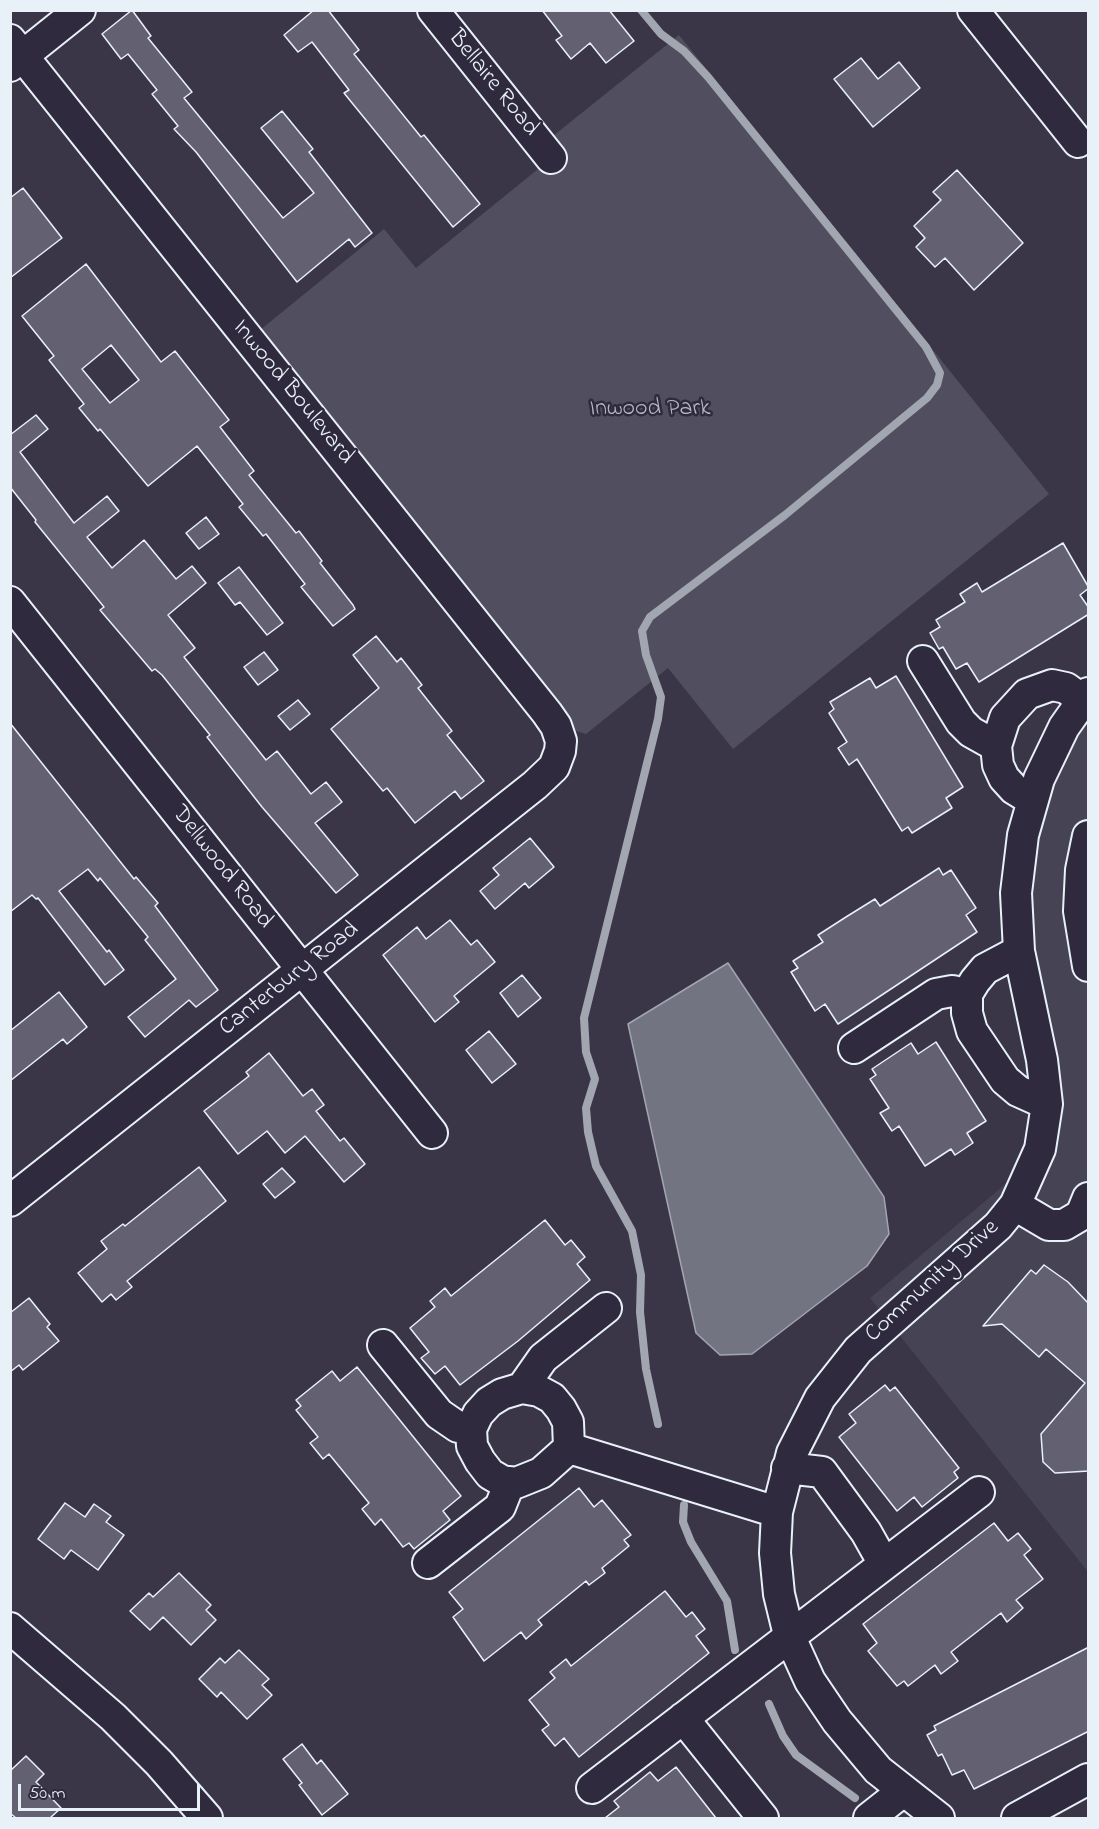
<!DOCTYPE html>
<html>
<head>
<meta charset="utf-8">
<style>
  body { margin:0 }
  #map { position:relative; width:1099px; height:1829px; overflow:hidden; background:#3a3648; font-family:"Indie Flower",sans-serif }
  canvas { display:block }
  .frame { position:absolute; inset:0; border:12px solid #e8f1f8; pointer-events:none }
  .scale { position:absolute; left:18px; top:1784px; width:182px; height:27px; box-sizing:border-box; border:3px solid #e8f1f8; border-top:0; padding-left:8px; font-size:18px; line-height:21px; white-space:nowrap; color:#e8f1f8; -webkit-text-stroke:4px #2f2a3d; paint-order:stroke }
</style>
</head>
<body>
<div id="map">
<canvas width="1099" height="1829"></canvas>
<div class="frame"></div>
<div class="scale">50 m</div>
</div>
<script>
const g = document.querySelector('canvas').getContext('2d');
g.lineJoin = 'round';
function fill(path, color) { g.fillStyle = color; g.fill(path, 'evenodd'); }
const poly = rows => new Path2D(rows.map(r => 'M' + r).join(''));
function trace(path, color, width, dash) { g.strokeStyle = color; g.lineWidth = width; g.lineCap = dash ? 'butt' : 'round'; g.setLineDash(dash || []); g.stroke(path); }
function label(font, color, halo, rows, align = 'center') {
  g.font = font + ' "Indie Flower",sans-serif'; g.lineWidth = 5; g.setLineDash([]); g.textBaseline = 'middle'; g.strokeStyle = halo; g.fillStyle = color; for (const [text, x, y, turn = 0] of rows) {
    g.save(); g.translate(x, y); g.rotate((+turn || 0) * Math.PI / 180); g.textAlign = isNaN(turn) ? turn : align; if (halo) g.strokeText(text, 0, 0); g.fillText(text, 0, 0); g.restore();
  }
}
fill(poly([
  [1088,708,1088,1572,870,1298,1053,1144,1057,1125,1059,1062,1038,978,1028,920,1035,820]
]), '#464354');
fill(poly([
  [679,35,1049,494,733,749,668,668,586,734,573,730,254,335,384,229,416,268,543,165,533,152]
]), '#504e5f');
const water = poly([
  [728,963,884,1197,889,1234,867,1266,752,1354,720,1355,696,1333,628,1024,728,963]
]);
fill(water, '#737482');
trace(water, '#a2a6b1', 1.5);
trace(poly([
  [641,10,661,34,684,51,708,77,926,347,940,373,937,385,927,398,785,515,650,617,642,631,646,655,661,697,658,719,584,1018,586,1052,595,1079,586,1108,588,1132,596,1166,632,1231,641,1275,640,1312,646,1369,658,1424],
  [684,1505,683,1522,691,1542,727,1601,735,1650],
  [769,1704,783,1736,796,1755,855,1798]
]), '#a2a6b1', 8);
const building = poly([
  [132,10,151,36,148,38,192,92,184,98,283,218,314,193,261,128,282,111,313,149,309,152,372,233,355,247,349,239,297,282,196,152,174,129,178,126,152,94,157,90,128,54,121,59,102,34,132,10],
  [314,10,328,10,359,50,354,54,421,137,424,135,480,204,453,227,344,93,349,90,312,42,298,52,284,35,314,10],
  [542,10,609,10,634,41,606,63,590,43,571,59,556,40,562,36,542,10],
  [861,58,878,79,899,62,920,88,873,127,834,79,861,58],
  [957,170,1023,243,974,290,945,258,935,267,916,247,925,238,914,226,941,200,933,192,957,170],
  [23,188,62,238,10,278,10,198,23,188],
  [86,264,161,362,175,351,229,420,220,427,254,471,249,475,296,533,299,531,322,561,320,563,353,605,355,609,333,626,301,587,305,584,266,534,263,536,239,507,243,504,197,446,148,486,100,429,98,431,79,408,84,404,49,360,54,356,22,316,86,264],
  [111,345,139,380,110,403,82,369,111,345],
  [36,415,48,429,20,452,74,523,107,496,119,511,87,537,112,568,144,540,176,579,192,566,206,583,168,615,195,648,184,657,266,760,277,751,311,794,326,782,342,802,315,823,358,875,336,893,262,807,207,737,210,735,162,675,155,669,152,671,100,610,104,607,35,522,36,520,10,487,10,435,36,415],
  [206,517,219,534,199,549,186,533,206,517],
  [1063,543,1089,588,1080,595,1089,608,1089,614,979,682,967,663,956,669,943,647,939,649,930,633,940,627,936,620,965,602,960,594,977,583,982,592,1063,543],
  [239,567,283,623,267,635,240,602,235,605,218,583,239,567],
  [376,636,397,662,401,658,422,685,418,688,452,731,447,735,484,781,461,799,455,791,415,823,387,788,383,791,331,729,379,688,353,655,376,636],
  [264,652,278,670,258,685,244,667,264,652],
  [896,676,963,787,946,798,952,808,912,833,908,827,902,831,857,759,849,765,838,748,847,742,829,713,834,709,830,702,870,678,876,688,896,676],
  [298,700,310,714,290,730,278,716,298,700],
  [10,723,134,879,136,877,158,903,155,906,218,990,196,1007,189,1000,145,1037,128,1017,176,979,145,940,148,937,100,878,98,881,88,869,59,891,107,952,109,950,124,970,105,985,38,898,36,899,32,895,10,912,10,723],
  [530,838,554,867,529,888,525,883,495,909,480,891,499,875,493,868,530,838],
  [939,868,943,875,951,870,976,908,966,915,977,932,838,1024,825,1004,815,1011,791,972,798,968,793,961,823,942,818,935,846,917,875,899,880,906,939,868],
  [450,920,471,945,477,940,495,962,454,996,459,1002,435,1022,383,955,417,927,426,939,450,920],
  [522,975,541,998,518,1017,500,993,522,975],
  [59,992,87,1027,67,1044,63,1039,10,1081,10,1031,59,992],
  [489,1031,516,1064,492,1083,466,1050,489,1031],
  [936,1042,986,1121,967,1133,973,1143,955,1155,951,1149,925,1166,899,1126,892,1131,880,1113,889,1108,870,1079,876,1075,872,1069,911,1043,918,1054,936,1042],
  [269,1053,303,1096,312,1089,324,1105,316,1111,340,1141,344,1138,365,1164,344,1182,305,1136,285,1153,267,1131,238,1154,204,1111,249,1076,246,1072,269,1053],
  [199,1167,226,1201,127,1281,132,1287,116,1300,111,1294,102,1302,78,1273,107,1249,101,1241,123,1224,125,1226,199,1167],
  [282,1168,295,1182,275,1198,263,1184,282,1168],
  [545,1220,565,1245,571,1240,585,1257,577,1264,590,1280,518,1341,460,1385,445,1366,435,1374,421,1358,429,1352,410,1328,435,1307,430,1301,445,1288,451,1296,545,1220],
  [1044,1265,1068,1282,1089,1304,1089,1471,1055,1473,1043,1462,1041,1434,1085,1383,1046,1349,1039,1357,1002,1324,983,1326,1031,1270,1036,1274,1044,1265],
  [29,1298,50,1324,47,1327,59,1341,23,1370,19,1365,10,1372,10,1313,29,1298],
  [357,1367,461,1496,443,1511,450,1520,414,1549,409,1543,403,1547,381,1519,375,1525,362,1509,369,1503,329,1454,323,1459,310,1443,318,1437,296,1410,301,1406,296,1400,332,1371,340,1381,357,1367],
  [885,1385,890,1391,895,1387,959,1468,954,1472,958,1478,922,1507,914,1497,897,1511,839,1437,856,1423,849,1414,885,1385],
  [579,1488,594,1507,602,1500,631,1535,624,1540,629,1546,602,1568,605,1573,589,1585,586,1581,538,1620,542,1625,526,1639,521,1632,484,1661,453,1617,463,1609,449,1592,579,1488],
  [65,1503,85,1517,94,1504,111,1516,106,1522,124,1535,98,1570,71,1550,64,1559,38,1539,65,1503],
  [994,1523,1008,1541,1018,1533,1031,1549,1024,1555,1043,1579,1016,1600,1023,1608,1007,1622,1001,1613,951,1652,958,1661,941,1674,935,1665,908,1686,904,1681,897,1686,868,1651,877,1643,863,1624,994,1523],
  [179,1573,211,1605,206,1610,216,1620,191,1645,163,1617,150,1630,130,1611,149,1593,153,1597,179,1573],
  [665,1591,686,1617,692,1612,705,1629,696,1636,709,1653,579,1757,564,1738,555,1746,542,1730,549,1725,529,1700,555,1678,550,1672,566,1659,571,1666,665,1591],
  [1089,1647,1089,1731,974,1789,964,1770,952,1775,942,1754,938,1756,927,1735,936,1730,934,1726,1089,1647],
  [239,1650,269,1679,262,1685,272,1695,247,1719,221,1692,217,1697,199,1679,220,1658,225,1663,239,1650],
  [302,1744,317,1764,321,1760,348,1794,322,1815,299,1785,302,1783,283,1759,302,1744],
  [26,1756,44,1774,36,1782,61,1808,50,1818,16,1818,10,1813,10,1771,26,1756],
  [676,1767,716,1818,605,1818,619,1807,614,1801,650,1772,658,1781,676,1767]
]);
fill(building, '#636171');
trace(building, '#e8f1f8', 1.5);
const minor = poly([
  [433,10,551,158],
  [973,10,1078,142],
  [10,40,547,713,556,726,561,741,560,751,554,767,535,785,10,1201],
  [10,66,80,10],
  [10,602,432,1133],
  [923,661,961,722,971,732,996,746],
  [1032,800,1014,789,1004,778,998,765,996,746,1005,718,1027,694,1052,685,1066,688,1088,704],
  [1088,836,1081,870,1079,911,1088,966],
  [1019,951,985,969,975,981,967,994,967,1013,972,1031,1005,1080,1018,1091,1047,1104],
  [854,1048,936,994,952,991,967,994],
  [1015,1205,1049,1225,1064,1225,1081,1215,1088,1198],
  [383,1345,439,1414,458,1427,471,1429],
  [522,1388,539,1391,552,1398,561,1409,568,1422,569,1448,541,1473,516,1483,502,1481,490,1474,480,1461,472,1446,471,1429,478,1414,489,1402,502,1394,522,1388],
  [522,1388,543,1358,606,1308],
  [569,1448,777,1512],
  [787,1468,822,1472,866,1532,884,1564],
  [428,1563,500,1507,510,1482],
  [10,1628,113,1717,159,1763,207,1818],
  [683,1718,763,1818],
  [592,1788,979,1492],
  [869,1818,902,1792],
  [939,1818,878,1770,837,1721,810,1681,789,1635,779,1594,775,1553,777,1512,792,1453,820,1398,858,1350,998,1226,1015,1205,1040,1149,1047,1104,1042,1060,1019,951,1016,893,1023,835,1039,779,1064,727,1088,693],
  [1017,1818,1088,1779]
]);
trace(minor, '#e8f1f8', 34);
trace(minor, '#2f2a3d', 30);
label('24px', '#e8f1f8', '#2f2a3d', [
  ["Bellaire Road",492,84,51],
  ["Inwood Boulevard",292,393,51],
  ["Dellwood Road",221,868,52],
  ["Canterbury Road",290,980,-38],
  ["Community Drive",933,1282,-42]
]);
label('24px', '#b3b8c2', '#2f2a3d', [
  ["Inwood Park",650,410]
]);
</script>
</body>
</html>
